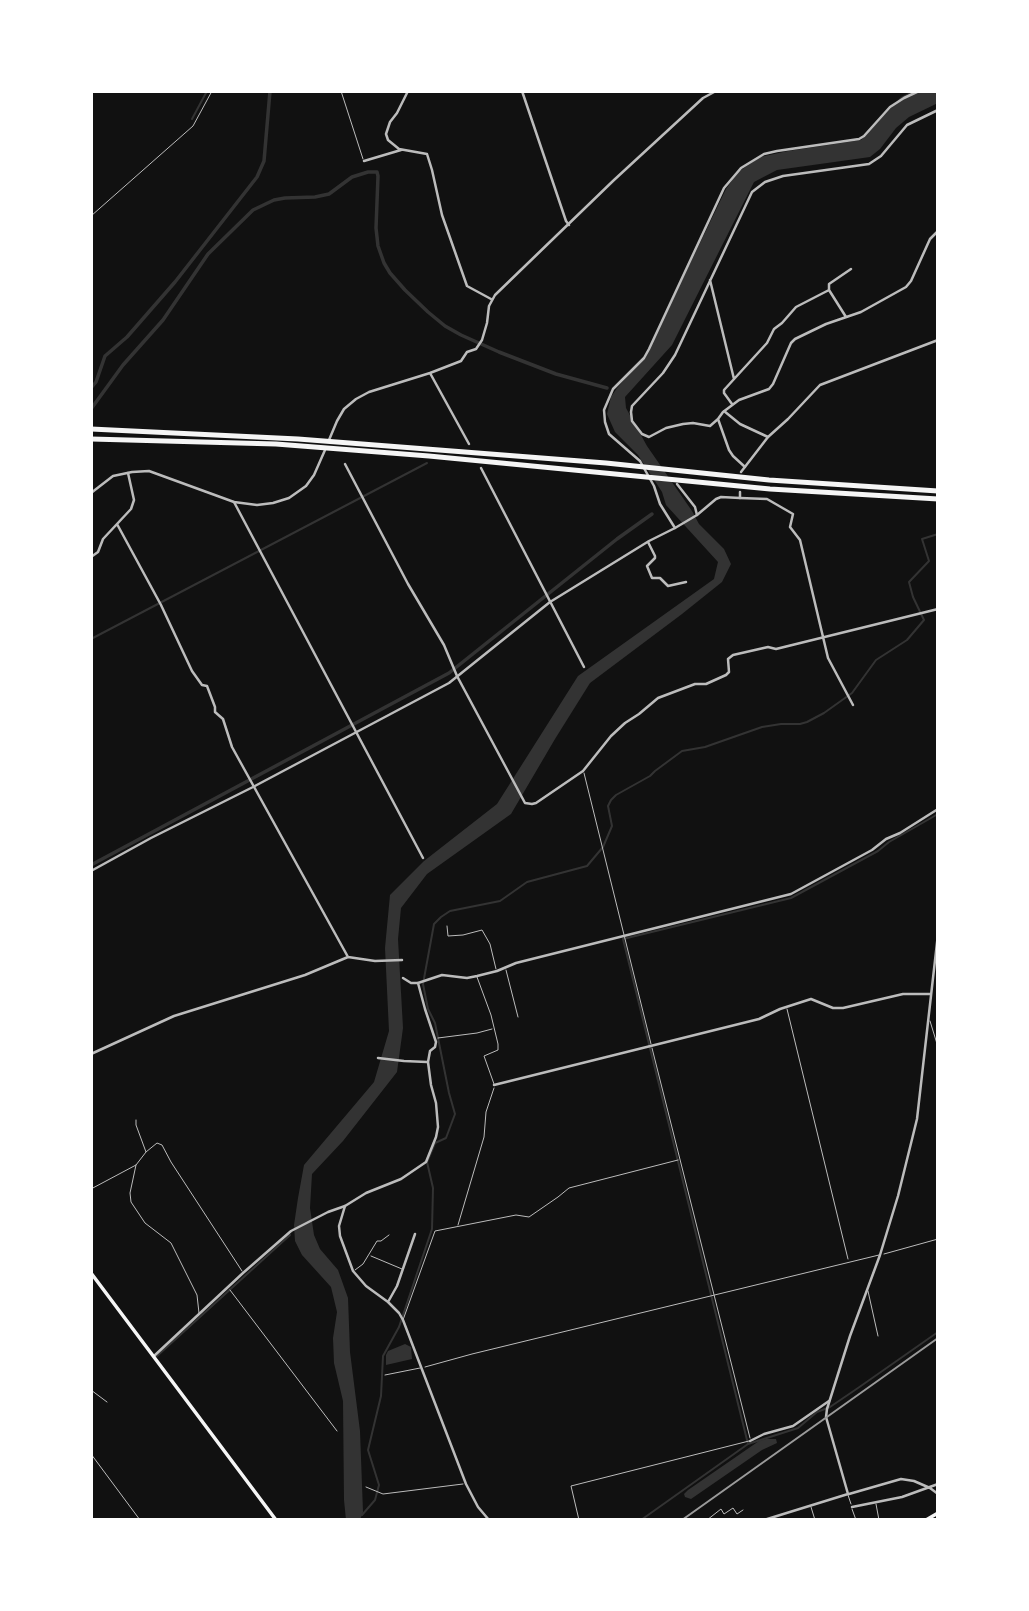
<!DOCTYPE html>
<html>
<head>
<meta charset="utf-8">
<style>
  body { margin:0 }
  #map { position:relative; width:1029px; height:1611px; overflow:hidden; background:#111; font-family:"Nunito Sans",sans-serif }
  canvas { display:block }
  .frame { position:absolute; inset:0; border:93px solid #fff; pointer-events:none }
</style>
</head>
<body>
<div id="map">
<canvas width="1029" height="1611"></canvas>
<div class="frame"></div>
</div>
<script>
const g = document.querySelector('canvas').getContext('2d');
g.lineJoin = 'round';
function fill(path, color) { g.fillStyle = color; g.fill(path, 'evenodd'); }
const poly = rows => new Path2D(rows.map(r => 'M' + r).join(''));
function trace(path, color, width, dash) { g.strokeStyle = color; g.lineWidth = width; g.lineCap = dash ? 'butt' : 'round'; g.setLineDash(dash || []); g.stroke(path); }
fill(poly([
  [913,91,938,91,938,103,909,117,896,128,880,149,870,157,777,170,754,182,672,345,625,397,626,408,647,446,692,511,699,524,724,549,731,564,722,582,682,614,590,683,555,739,511,814,427,874,401,908,398,939,403,1028,397,1072,343,1141,312,1174,310,1208,314,1235,320,1249,338,1270,348,1298,350,1352,360,1431,363,1512,360,1520,346,1520,344,1500,343,1401,334,1363,333,1338,337,1312,331,1287,302,1255,295,1241,294,1225,298,1198,304,1165,374,1082,389,1031,385,948,390,895,424,861,497,804,578,676,714,579,718,562,666,505,662,492,638,455,615,432,607,414,611,397,617,388,646,355,726,189,738,172,760,157,788,151,861,140,901,97],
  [405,1344,411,1347,412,1359,386,1365,386,1355,388,1351],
  [766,1439,776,1439,777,1443,762,1450,691,1499,685,1497,684,1494,688,1490,759,1441]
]), '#333');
trace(poly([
  [192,119,207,91],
  [91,639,427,463],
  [157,1356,290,1235],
  [748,1444,623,939,791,898,878,851,889,842,938,814],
  [362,1515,375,1500,379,1485,368,1450,381,1396,383,1356,399,1327,432,1229,433,1188,427,1162,435,1143,446,1138,455,1114,449,1093,435,1023,428,1009,423,984,434,924,441,917,450,911,500,901,527,882,587,866,603,847,612,826,608,806,611,800,616,795,650,776,655,771,682,751,705,747,762,727,781,724,800,724,807,722,824,713,852,693,876,660,907,640,924,620,913,597,909,582,929,561,922,539,938,534],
  [641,1520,748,1444,798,1428,817,1412,830,1407,858,1388,938,1332]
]), '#333', 2);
trace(poly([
  [91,388,96,382,105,356,127,337,175,282,257,177,264,161,270,91],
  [91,409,123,365,163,320,208,254,253,210,274,200,285,198,315,197,329,194,352,177,368,172,377,172,378,176,376,228,378,246,384,263,390,273,405,290,428,312,445,326,461,335,499,352,556,374,607,388],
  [91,865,449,673,617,539,652,514]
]), '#333', 3.5);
trace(poly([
  [341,91,363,159],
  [91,216,193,126,212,91],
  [584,773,651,1044],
  [447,926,448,936,463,935,482,930,490,944,496,969],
  [506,970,518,1017],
  [477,977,491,1015,498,1044,498,1050,484,1056,494,1084],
  [787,1009,848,1259],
  [930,1021,938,1047],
  [438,1038,477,1033,492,1029],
  [652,1048,750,1438],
  [146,1152,157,1143,162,1145,171,1162,242,1271],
  [136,1165,130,1193,131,1202,145,1223,171,1243,197,1295,199,1313],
  [91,1189,136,1165,146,1152,136,1125,136,1120],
  [458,1225,484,1137,486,1112,494,1088],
  [884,1254,938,1239],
  [371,1256,402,1269],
  [355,1270,363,1264,377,1241,381,1241,389,1235],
  [230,1290,337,1431],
  [868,1291,878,1336],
  [403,1320,435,1231,516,1215,529,1217,558,1197,569,1188,678,1160],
  [425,1367,472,1354,879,1255],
  [385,1375,420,1368],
  [91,1390,107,1402],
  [91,1454,140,1520],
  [366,1487,383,1494,463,1484],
  [848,1495,851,1504],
  [876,1504,879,1520],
  [811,1507,815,1520],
  [852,1509,856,1520],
  [579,1520,571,1486,749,1441],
  [707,1520,721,1509,724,1514,733,1508,737,1514,743,1510]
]), '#bcbcbc', 1);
trace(poly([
  [408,91,397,113,390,122,386,134,388,140,399,149,427,154,432,170,442,215,467,286,491,299],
  [522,91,566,221,569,225],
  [364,161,401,150],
  [710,280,734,379],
  [829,290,846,317],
  [430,373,469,444],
  [732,404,724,393,724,390,767,343,774,329,782,323,796,307,829,290,829,284,851,269],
  [724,411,740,424,768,437],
  [718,419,710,426,693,423,683,424,666,428,649,437,642,434,632,421,631,412,632,406,663,373,675,355,752,192,765,182,783,176,869,164,881,156,907,125,938,110],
  [345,464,408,584,444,645,457,676,525,803,532,804,536,803,583,771,611,736,625,723,639,714,658,698,695,684,706,684,726,675,729,672,728,659,733,655,768,647,776,649,938,609],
  [745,467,733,456,729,450,718,419,723,412,739,400,769,389,773,384,791,343,795,339,826,324,861,312,906,287,911,281,930,239,938,231],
  [481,468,584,667],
  [677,484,695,507,697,515],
  [740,498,767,499,793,514,790,527,800,540,828,658,853,705],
  [234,502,423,858],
  [117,524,161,605,192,671,202,685,207,686,215,707,215,712,223,719,232,747,348,957],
  [675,528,660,504,654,486,640,461,609,434,605,422,604,410,613,389,644,358,649,349,724,188,741,168,764,154,777,151,859,139,864,136,890,107,904,98,919,91],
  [648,542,655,556,655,558,647,566,652,578,660,578,668,586,686,582],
  [91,557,98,552,103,539,131,509,134,500,128,473],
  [403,978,411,983,418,983],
  [91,1054,174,1016,305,975,348,957,375,961,402,960],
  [378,1058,404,1061,427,1062],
  [494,1085,759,1019,780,1009,811,999,833,1008,843,1008,903,994,930,994],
  [345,1206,339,1226,340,1236,353,1271,366,1286,388,1302,399,1313,403,1320,466,1484,478,1507,489,1520],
  [388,1302,397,1286,415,1234],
  [750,1441,764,1434,793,1426,829,1401],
  [849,1494,901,1479,914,1481,930,1488,938,1494],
  [852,1507,902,1497,938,1484]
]), '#bcbcbc', 2.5);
trace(poly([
  [329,440,337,421,344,409,356,399,369,392,430,373,461,361,467,352,476,349,482,340,487,323,489,306,495,295,614,180,703,98,716,91],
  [741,472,768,437,788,419,820,385,938,340],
  [91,493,113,476,132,472,149,471,234,502,257,505,273,503,289,498,306,486,314,475,325,450],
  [91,871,151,838,253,787,449,683,550,602,649,541,675,528,697,515,716,499,721,497,740,498,740,492],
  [154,1356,243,1273,291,1231,328,1212,345,1206,366,1193,401,1179,426,1162,436,1137,438,1127,436,1103,431,1085,428,1062,430,1051,435,1047,436,1042,425,1009,418,983,442,975,467,978,477,976,497,971,516,963,791,894,872,850,886,839,900,833,938,809],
  [764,1520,848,1494,826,1417,827,1409,850,1336,880,1255,898,1196,917,1119,938,934]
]), '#bcbcbc', 2.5);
trace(poly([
  [91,1273,276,1520]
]), '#f5f5f5', 3.5);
trace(poly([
  [926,1520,938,1513]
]), '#f5f5f5', 3.5);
trace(poly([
  [91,429,298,439,606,463,769,480,938,491],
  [91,439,276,444,429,456,770,489,938,499]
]), '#f5f5f5', 5);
trace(poly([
  [682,1520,938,1338]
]), '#9a9a9a', 2);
</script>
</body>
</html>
